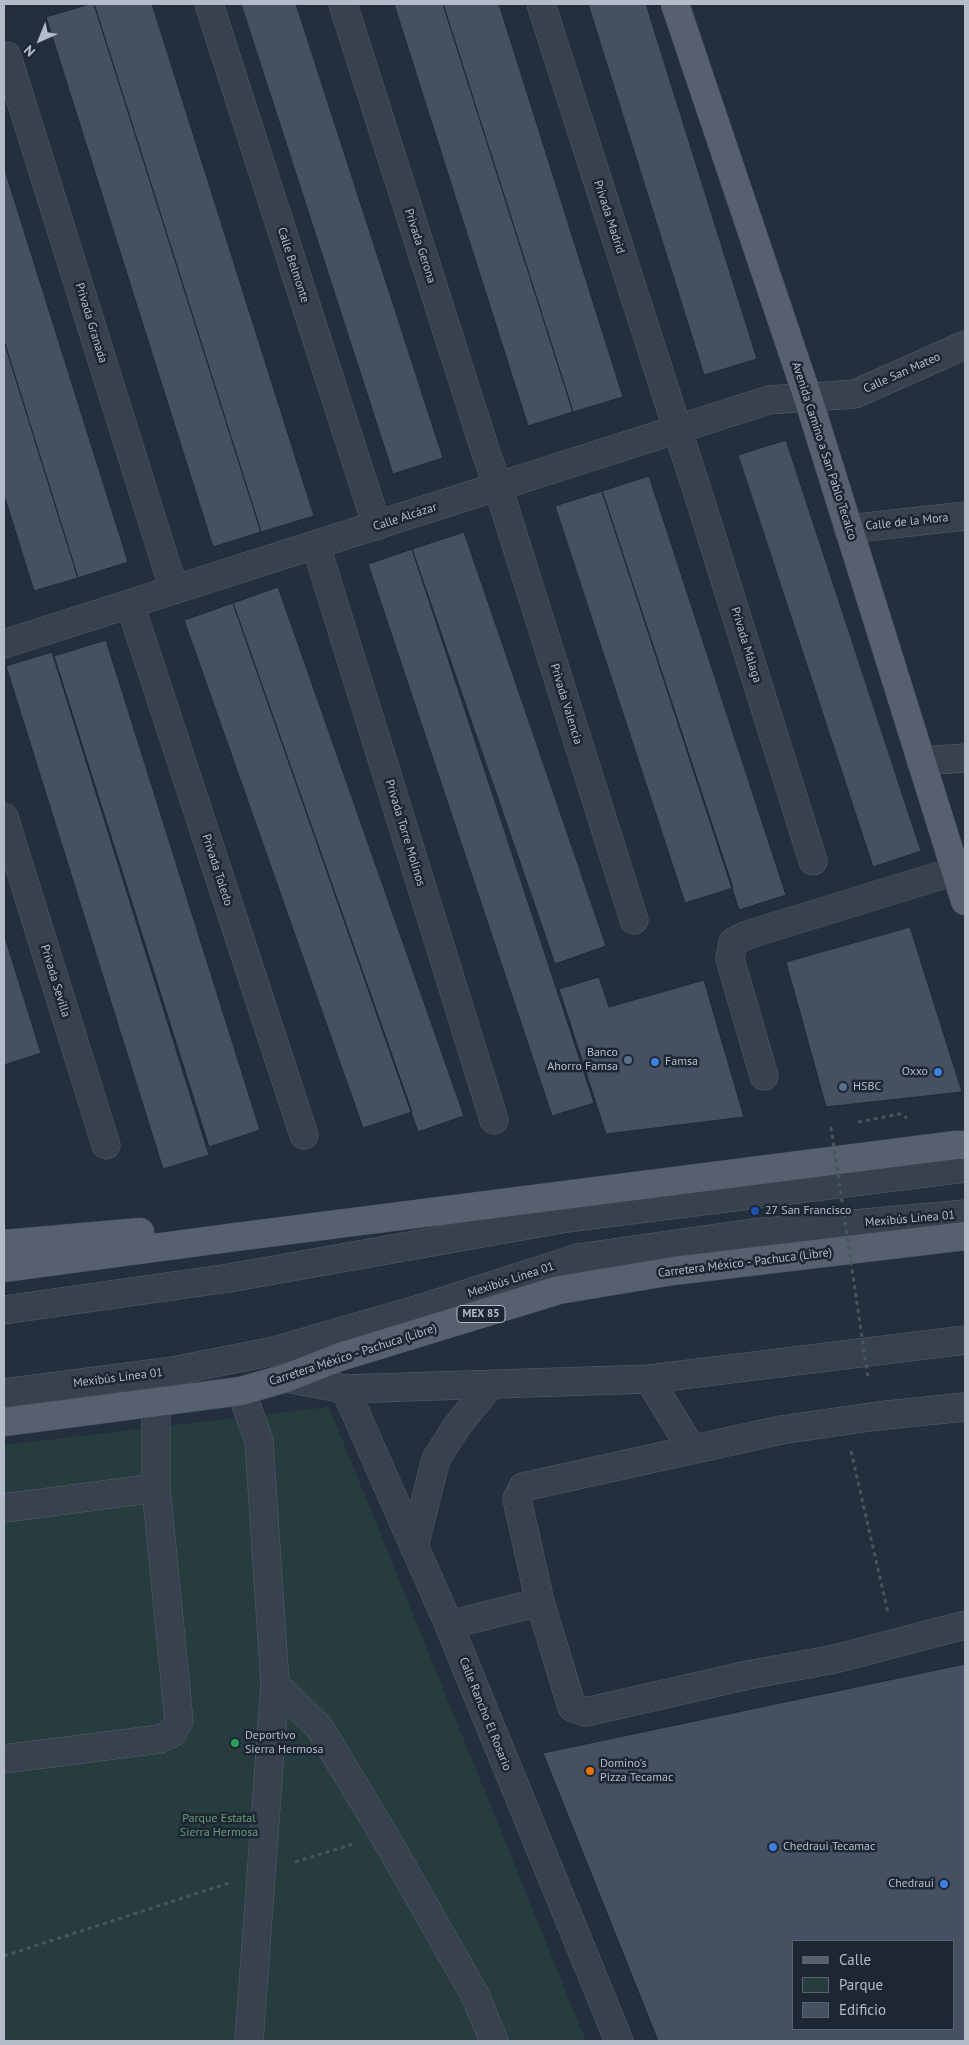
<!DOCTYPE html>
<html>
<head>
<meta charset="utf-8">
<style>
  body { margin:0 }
  #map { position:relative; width:969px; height:2045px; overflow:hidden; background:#242f3e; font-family:"PT Sans",sans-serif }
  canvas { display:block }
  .frame { position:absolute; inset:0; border:5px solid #b4bcc9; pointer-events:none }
  .legend { position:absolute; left:792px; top:1940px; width:162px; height:90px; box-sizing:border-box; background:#1d2633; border:1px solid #59626f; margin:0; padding:6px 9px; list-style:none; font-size:15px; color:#b4bcc9 }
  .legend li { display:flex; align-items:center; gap:10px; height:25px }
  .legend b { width:25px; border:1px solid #59626f }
  .north { position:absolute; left:15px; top:15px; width:50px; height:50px; -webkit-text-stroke:4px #1d2633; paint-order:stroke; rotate:224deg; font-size:14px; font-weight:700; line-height:20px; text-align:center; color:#b4bcc9 }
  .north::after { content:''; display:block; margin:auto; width:18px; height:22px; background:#b4bcc9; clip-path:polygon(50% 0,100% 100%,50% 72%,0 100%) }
</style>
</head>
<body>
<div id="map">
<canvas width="969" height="2045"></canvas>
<div class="frame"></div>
<ul class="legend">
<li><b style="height:6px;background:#56606e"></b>Calle</li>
<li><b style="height:14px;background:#263c3f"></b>Parque</li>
<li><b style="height:14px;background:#455162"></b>Edificio</li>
</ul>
<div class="north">N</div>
</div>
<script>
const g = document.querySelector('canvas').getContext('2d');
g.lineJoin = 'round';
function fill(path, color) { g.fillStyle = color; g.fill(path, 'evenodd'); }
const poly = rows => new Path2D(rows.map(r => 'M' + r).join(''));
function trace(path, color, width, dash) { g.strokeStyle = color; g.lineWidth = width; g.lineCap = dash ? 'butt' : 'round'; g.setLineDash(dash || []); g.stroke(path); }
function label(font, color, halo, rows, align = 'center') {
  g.font = font + ' "PT Sans",sans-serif'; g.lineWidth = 5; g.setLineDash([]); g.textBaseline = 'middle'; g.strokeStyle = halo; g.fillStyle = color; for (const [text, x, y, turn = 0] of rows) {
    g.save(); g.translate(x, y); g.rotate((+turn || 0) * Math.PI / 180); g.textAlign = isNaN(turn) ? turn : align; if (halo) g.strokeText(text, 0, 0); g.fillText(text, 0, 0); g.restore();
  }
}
fill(poly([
  [329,1407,586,2041,4,2041,4,1445]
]), '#263c3f');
const building = poly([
  [90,4,94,4,261,532,213,547,46,17,90,4],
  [94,4,152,4,314,516,261,532,94,4],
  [241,4,296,4,443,458,393,474,241,4],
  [394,4,443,4,573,412,528,426,394,4],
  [443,4,499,4,623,397,573,412,443,4],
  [588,4,646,4,757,359,704,375,588,4],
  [4,167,128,562,78,578,4,341,4,167],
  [4,341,78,578,34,591,4,495,4,341],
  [786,440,921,851,873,867,738,455,786,440],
  [649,476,786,895,739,910,602,491,649,476],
  [602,491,733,888,685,903,555,506,602,491],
  [464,532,606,946,555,964,412,549,464,532],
  [412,549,594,1103,552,1116,368,564,412,549],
  [278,587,464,1116,418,1132,233,603,278,587],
  [233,603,412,1112,363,1128,184,620,233,603],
  [106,640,260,1130,209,1147,54,656,106,640],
  [52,652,209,1155,163,1169,6,666,52,652],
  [910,927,962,1092,826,1107,786,962,910,927],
  [4,934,41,1053,4,1065,4,934],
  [599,977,609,1007,704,980,744,1117,606,1134,559,989,599,977],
  [965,1664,965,2041,658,2041,543,1753,965,1664],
  [793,1941,953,1941,953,2029,793,2029,793,1941]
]);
fill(building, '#455162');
trace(building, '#1f2835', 1);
const minor = poly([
  [209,4,377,526],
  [343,4,486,453,498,487,634,920],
  [541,4,696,487,813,861],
  [7,56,174,590],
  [848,529,965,516],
  [316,546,494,1120],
  [130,604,304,1135],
  [4,644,769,400,855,394,965,345],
  [921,761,965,758],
  [4,817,106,1145],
  [764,1076,730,959,733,942,747,935,955,871,965,871],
  [4,1310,229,1278,567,1218,965,1168],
  [286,1378,345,1389,649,1379,965,1340],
  [649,1379,692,1450],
  [345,1389,449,1625,619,2041],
  [241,1391,259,1441,275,1684,319,1727,384,1835,475,1995,494,2041],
  [4,1393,173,1371,274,1351,413,1311,578,1258,752,1233,965,1214],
  [965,1407,877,1416,781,1430,523,1487,517,1499,540,1602,572,1707,586,1712,748,1675,835,1659,965,1625],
  [4,1508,156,1488],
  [414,1547,436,1459,457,1426,491,1384],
  [449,1625,540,1602],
  [4,1759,160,1739,172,1733,179,1721,156,1488,156,1403],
  [249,2041,275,1684]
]);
const major = poly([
  [675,4,808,398,965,901],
  [4,1244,140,1232],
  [4,1268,236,1237,956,1145,965,1145],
  [4,1422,241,1391,286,1378,340,1357,559,1290,673,1271,965,1236]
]);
trace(minor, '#565f6c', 29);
trace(major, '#414a57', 29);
trace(poly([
  [858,1122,900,1114,907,1118],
  [851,1451,888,1613],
  [295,1862,353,1844],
  [4,1956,229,1883]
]), '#44595c', 3, [4, 4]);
trace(minor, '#38414e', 28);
trace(major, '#56606e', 28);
trace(poly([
  [831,1127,868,1378]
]), '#44595c', 3, [4, 4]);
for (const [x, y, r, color] of [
  [628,1060,5,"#5c6f8a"],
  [655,1062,5,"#3f7fe0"],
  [938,1072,5,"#3f7fe0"],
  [843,1087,5,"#5c6f8a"],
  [755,1211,5,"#1a4fb4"],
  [235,1743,5,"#2e9e5b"],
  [590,1771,5,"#e8710a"],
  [773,1847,5,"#3f7fe0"],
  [944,1884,5,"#3f7fe0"]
]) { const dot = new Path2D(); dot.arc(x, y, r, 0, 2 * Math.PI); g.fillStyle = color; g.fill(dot); trace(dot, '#1d2633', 2); }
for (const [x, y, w] of [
  [481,1314,48]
]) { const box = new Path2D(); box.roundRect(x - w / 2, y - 8.5, w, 17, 4); g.fillStyle = '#1d2633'; g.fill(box); trace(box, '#b4bcc9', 1); }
label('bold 11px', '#b4bcc9', null, [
  ["MEX 85",481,1314]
]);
label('12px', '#b4bcc9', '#1d2633', [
  ["Privada Madrid",609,217,72],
  ["Privada Gerona",420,246,72],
  ["Calle Belmonte",293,265,72],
  ["Privada Granada",91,323,73],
  ["Calle San Mateo",902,373,-24],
  ["Avenida Camino a San Pablo Tecalco",824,451,72],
  ["Calle Alcázar",405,517,-18],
  ["Calle de la Mora",907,522,-6],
  ["Privada Málaga",746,645,73],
  ["Privada Valencia",566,704,73],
  ["Privada Torre Molinos",405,833,73],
  ["Privada Toledo",217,870,72],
  ["Privada Sevilla",55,981,73],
  ["Mexibús Línea 01",910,1219,-5],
  ["Carretera México - Pachuca (Libre)",745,1263,-7],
  ["Mexibús Línea 01",511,1280,-18],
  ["Carretera México - Pachuca (Libre)",353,1355,-18],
  ["Mexibús Línea 01",118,1378,-7],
  ["Calle Rancho El Rosario",485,1714,68]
]);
label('12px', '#b4bcc9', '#1d2633', [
  ["Banco",618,1053,"right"],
  ["Ahorro Famsa",618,1067,"right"],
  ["Famsa",665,1062],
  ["Oxxo",928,1072,"right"],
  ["HSBC",853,1087],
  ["27 San Francisco",765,1211],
  ["Deportivo",245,1736],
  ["Sierra Hermosa",245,1750],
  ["Domino's",600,1764],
  ["Pizza Tecamac",600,1778],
  ["Chedraui Tecamac",783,1847],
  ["Chedraui",934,1884,"right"]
], 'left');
label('12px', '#6b9a76', '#1d2633', [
  ["Parque Estatal",219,1819],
  ["Sierra Hermosa",219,1833]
]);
</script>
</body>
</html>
